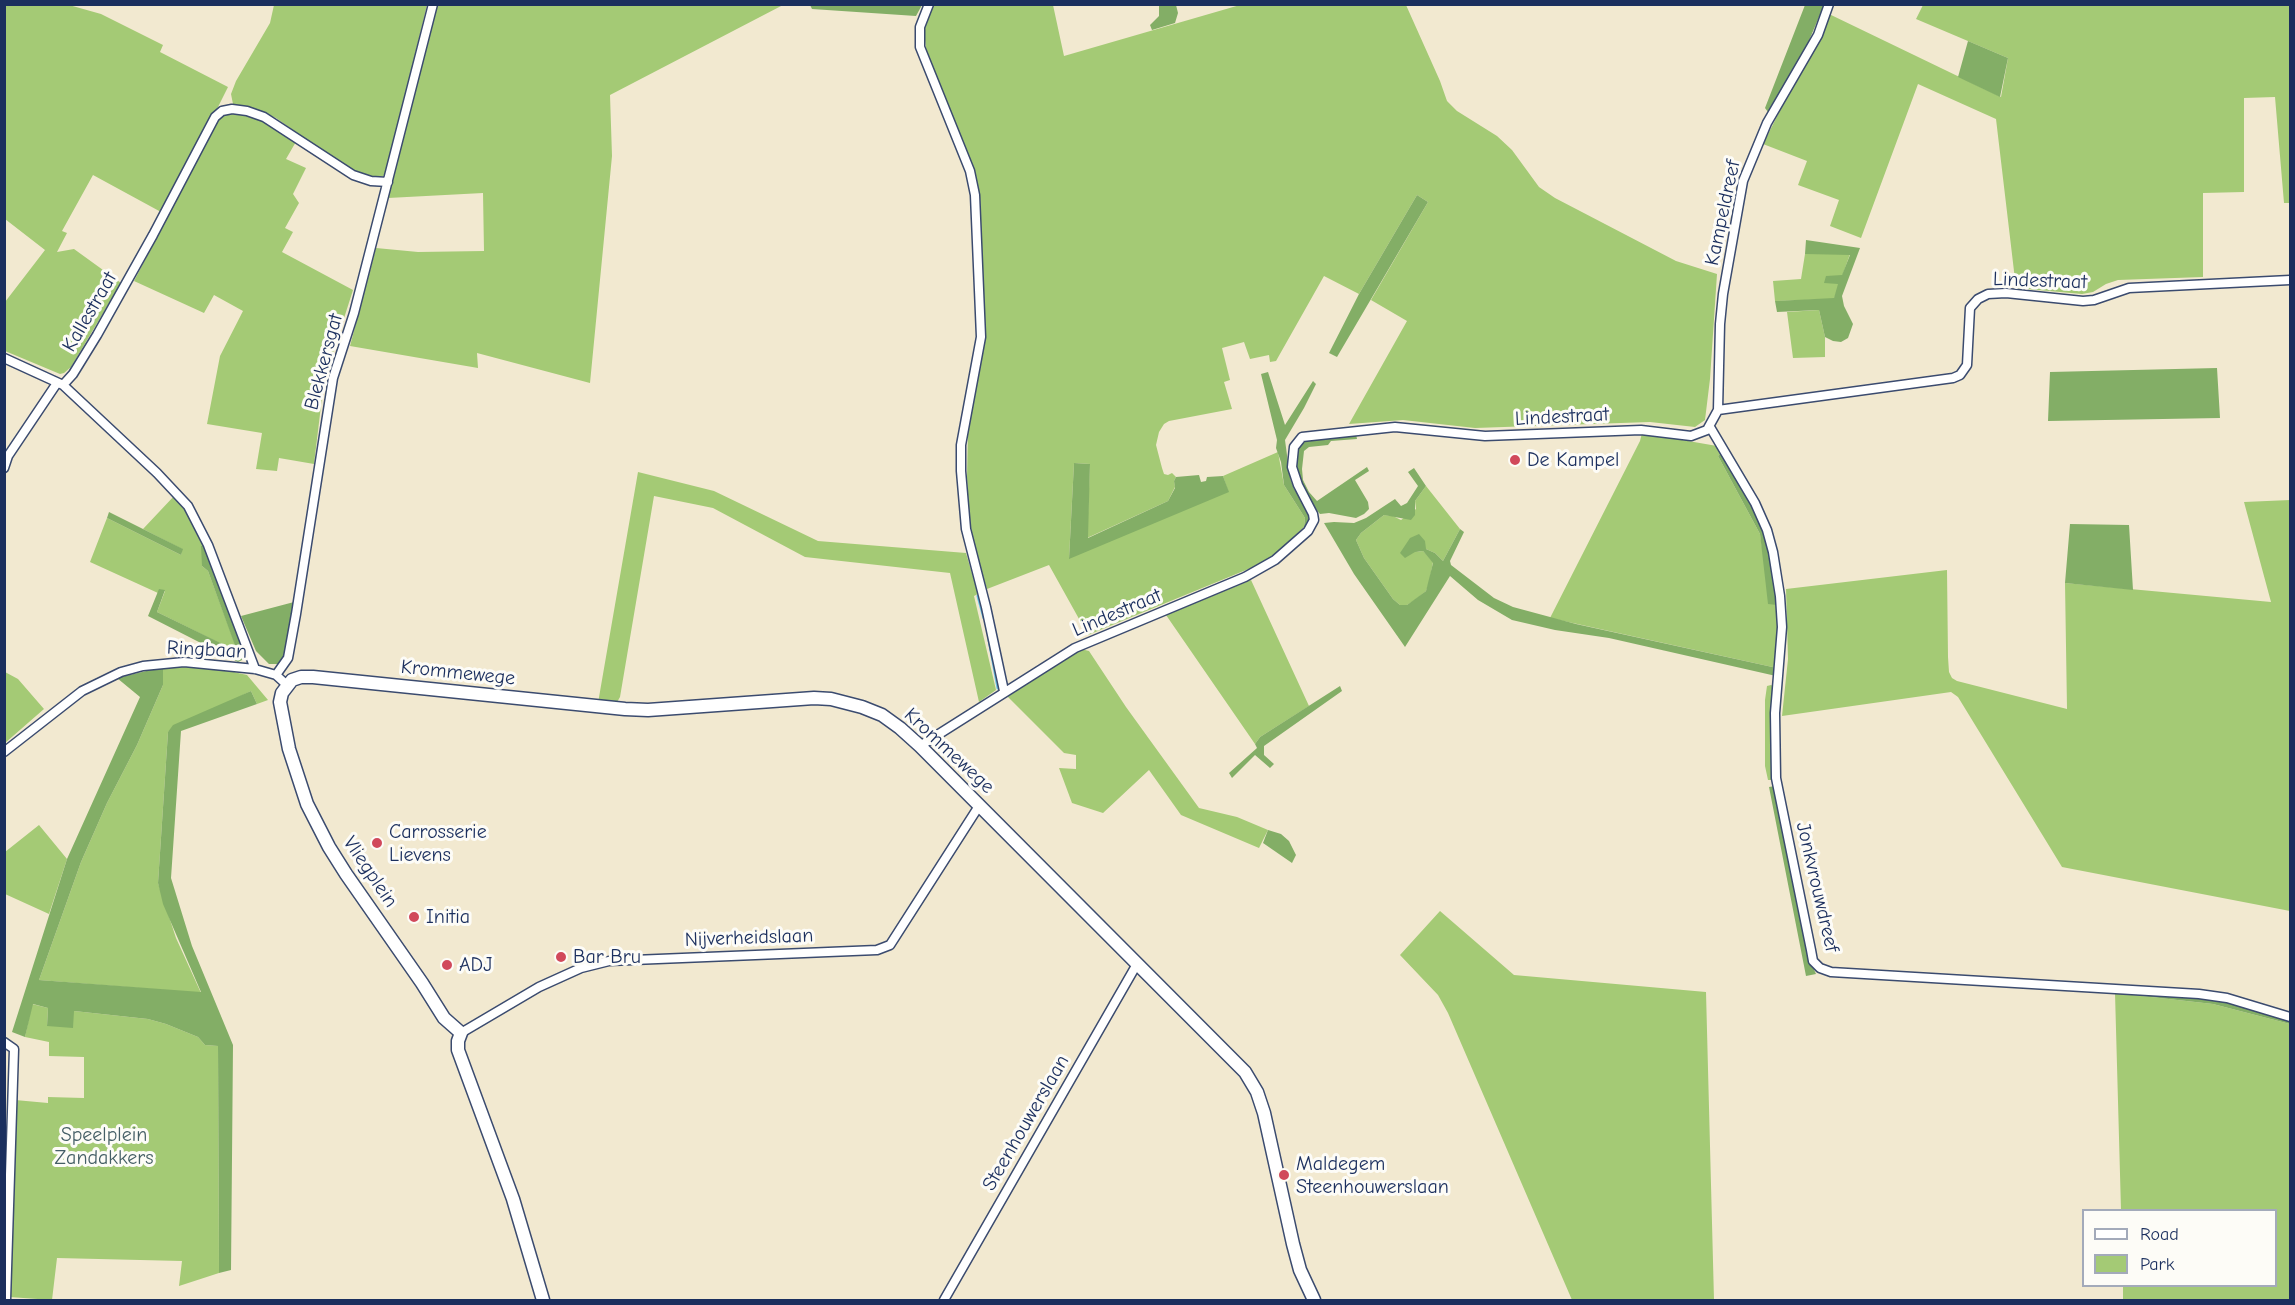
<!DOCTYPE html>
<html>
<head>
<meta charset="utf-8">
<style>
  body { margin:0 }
  #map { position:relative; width:2295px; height:1305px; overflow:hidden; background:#f2e9d0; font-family:"Comic Neue",sans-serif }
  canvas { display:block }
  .frame { position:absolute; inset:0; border:6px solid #1b2f5e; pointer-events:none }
  .legend { position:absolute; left:2082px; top:1209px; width:195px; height:78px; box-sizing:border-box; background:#fdfcf7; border:2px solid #a3aaba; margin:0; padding:8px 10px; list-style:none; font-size:18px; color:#1b2f5e }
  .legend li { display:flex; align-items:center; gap:12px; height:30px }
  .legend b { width:30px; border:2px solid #a3aaba }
</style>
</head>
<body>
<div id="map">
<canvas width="2295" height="1305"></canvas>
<div class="frame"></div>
<ul class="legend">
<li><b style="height:8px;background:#fff"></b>Road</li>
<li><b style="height:16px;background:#a4ca75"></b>Park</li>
</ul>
</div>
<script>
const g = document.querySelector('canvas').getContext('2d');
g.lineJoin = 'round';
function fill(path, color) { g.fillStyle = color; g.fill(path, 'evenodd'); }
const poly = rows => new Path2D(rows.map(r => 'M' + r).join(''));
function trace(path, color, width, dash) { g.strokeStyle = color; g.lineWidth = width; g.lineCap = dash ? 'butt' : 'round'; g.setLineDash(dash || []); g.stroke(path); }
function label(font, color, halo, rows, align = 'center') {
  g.font = font + ' "Comic Neue",sans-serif'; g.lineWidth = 6; g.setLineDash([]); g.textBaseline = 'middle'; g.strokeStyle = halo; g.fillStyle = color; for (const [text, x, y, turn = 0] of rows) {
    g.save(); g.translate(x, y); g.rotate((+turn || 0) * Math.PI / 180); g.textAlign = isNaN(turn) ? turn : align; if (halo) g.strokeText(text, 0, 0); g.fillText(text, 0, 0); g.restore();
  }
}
fill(poly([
  [6,5,69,5,101,14,163,45,160,52,228,87,218,107,206,124,161,212,93,175,62,231,67,233,57,252,74,249,121,283,71,367,64,373,60,374,5,351,5,302,45,250,5,219],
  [274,5,427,5,386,174,383,176,367,176,358,172,341,164,276,118,256,109,233,104,231,94,236,81,270,23],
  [436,5,783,5,610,95,612,156,590,383,477,353,478,368,350,346,376,248,418,252,484,251,483,193,388,198],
  [933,5,1053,5,1064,56,1240,5,1406,5,1440,81,1447,101,1457,111,1497,136,1512,150,1539,187,1555,198,1676,261,1717,274,1710,379,1705,420,1695,427,1650,422,1475,428,1403,420,1349,424,1407,321,1371,300,1428,202,1417,195,1359,294,1324,276,1276,361,1270,362,1269,355,1250,359,1244,342,1222,348,1230,380,1224,382,1232,409,1169,421,1164,424,1159,432,1156,445,1162,468,1164,474,1168,475,1172,473,1176,477,1174,481,1175,487,1168,501,1087,538,1090,464,1074,463,1069,558,1228,491,1223,476,1278,452,1284,485,1305,518,1304,527,1282,548,1263,563,1088,635,1049,565,987,589,974,548,969,514,967,477,968,430,985,342,980,197,976,177,927,55,924,32,928,15],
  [1923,5,2290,5,2290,203,2284,203,2275,97,2244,98,2244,192,2203,193,2203,277,2118,280,2106,284,2093,292,2082,294,2016,288,1996,119,1918,84,1861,238,1830,226,1839,200,1798,185,1807,161,1763,144,1829,14,2001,97,2008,58,1916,19],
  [237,112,263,120,297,140,286,159,306,168,293,194,299,203,285,228,293,232,282,252,353,290,324,381,314,464,279,458,277,471,256,469,262,433,207,424,220,356,243,311,214,295,204,313,134,281,218,120,228,113],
  [1805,254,1850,254,1834,299,1775,301,1773,281,1801,279],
  [1819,310,1825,337,1825,357,1793,358,1787,312],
  [1642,433,1717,446,1722,452,1718,456,1760,534,1765,567,1777,605,1779,641,1777,668,1550,618,1640,441],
  [638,472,714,491,818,541,966,553,978,594,974,596,996,690,979,702,950,573,805,557,713,508,654,496,620,697,616,704,598,703],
  [1426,486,1460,529,1443,561,1435,553,1426,549,1415,552,1423,551,1433,562,1429,583,1426,591,1415,600,1407,605,1400,605,1393,599,1364,558,1356,540,1361,533,1384,515,1393,516,1401,520,1416,509,1415,501],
  [175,495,186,508,205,546,202,566,208,571,238,652,157,612,165,591,158,593,90,562,107,518,181,555,182,549,143,529],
  [2290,500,2290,911,2062,867,1958,697,1951,692,1782,716,1788,659,1786,589,1947,570,1948,657,1949,672,1952,678,1957,681,2067,709,2065,583,2271,602,2244,502],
  [1251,580,1309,706,1260,737,1255,744,1166,615],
  [1081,649,1089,651,1126,707,1199,808,1237,817,1268,830,1259,848,1181,815,1149,770,1103,813,1072,803,1059,768,1076,769,1076,755,1064,753,1006,695],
  [188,665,216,668,247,675,268,700,257,704,251,691,168,732,158,883,176,938,201,993,39,980,81,862,107,803,137,745,163,685,163,667],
  [5,672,18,679,44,709,5,743],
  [1771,685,1775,687,1774,780,1768,780,1765,766,1765,700,1767,686],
  [39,825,67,859,49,914,5,894,5,852],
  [1440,911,1514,975,1706,992,1714,1300,1572,1300,1448,1013,1438,995,1400,955],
  [2115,993,2213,1004,2290,1024,2290,1300,2123,1300,2123,1286,2276,1286,2276,1210,2121,1210],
  [32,1004,48,1008,47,1026,74,1011,148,1019,166,1024,198,1037,205,1045,218,1046,219,1273,179,1286,182,1261,57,1258,52,1300,9,1297,15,1100,48,1103,48,1097,84,1098,84,1057,49,1056,49,1042,25,1037]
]), '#a4ca75');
fill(poly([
  [810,5,922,5,916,16,812,9],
  [1159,5,1176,5,1178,13,1175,23,1152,30,1150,25,1159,16],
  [1805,5,1824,5,1808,43,1768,112,1765,108],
  [1968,41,2008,58,2000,97,1958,77],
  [1417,195,1428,202,1337,357,1329,353,1359,294],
  [1806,240,1860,248,1842,296,1844,306,1853,324,1848,338,1841,342,1833,341,1825,337,1819,310,1777,312,1775,301,1834,298,1838,284,1824,283,1826,276,1842,275,1850,255,1805,254],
  [2217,368,2220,418,2048,421,2050,372],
  [1268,372,1285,425,1313,381,1316,384,1304,408,1285,440,1290,478,1294,489,1310,512,1311,518,1307,527,1304,527,1305,518,1284,485,1281,462,1276,448,1277,440,1261,374],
  [1356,434,1357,439,1331,441,1328,445,1309,447,1304,451,1302,469,1303,480,1309,492,1317,501,1367,467,1369,471,1355,480,1368,502,1369,509,1364,514,1356,518,1329,513,1320,514,1311,503,1296,473,1295,461,1298,448,1301,443,1307,440],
  [1722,452,1752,504,1767,537,1777,605,1768,604,1760,534,1718,456],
  [1074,463,1090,464,1088,538,1168,501,1175,488,1174,481,1176,477,1199,475,1201,482,1206,481,1207,477,1223,476,1229,492,1069,559],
  [1414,468,1426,486,1415,501,1415,515,1411,520,1384,515,1361,533,1356,540,1364,558,1393,599,1400,605,1407,605,1426,591,1433,563,1423,551,1415,552,1405,558,1400,553,1410,538,1419,534,1425,541,1426,549,1435,553,1443,561,1460,529,1464,532,1450,561,1451,565,1494,598,1513,607,1576,624,1777,668,1776,676,1609,638,1555,630,1512,620,1478,600,1450,576,1405,647,1354,574,1324,523,1334,522,1354,523,1366,518,1395,499,1401,506,1407,503,1418,486,1408,472],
  [109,512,183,549,181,555,107,518],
  [2070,524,2129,525,2133,590,2065,583],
  [201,546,205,546,245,651,244,659,238,662,148,616,159,589,165,590,157,612,237,651,208,571,202,566],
  [294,602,285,661,279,664,269,664,256,651,241,616],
  [163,667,163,685,137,745,107,803,81,862,39,980,201,992,163,904,158,883,168,732,173,725,251,691,257,704,181,731,171,878,192,946,233,1045,231,1270,219,1273,218,1046,205,1045,198,1037,166,1024,148,1019,74,1011,73,1028,47,1026,48,1008,33,1004,25,1037,12,1032,67,859,140,697,117,678],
  [1340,686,1342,691,1264,746,1264,755,1274,764,1270,768,1255,755,1232,778,1229,773,1257,748,1255,744,1260,737],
  [1775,786,1811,963,1816,974,1806,976,1769,787],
  [1268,830,1281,834,1289,841,1296,855,1292,863,1263,843],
  [2116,991,2225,1000,2290,1019,2290,1024,2213,1004,2115,993]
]), '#83ae66');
trace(poly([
  [978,596,984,618],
  [989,640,998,688]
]), '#69c3e6', 3);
const street = poly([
  [929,4,920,27,920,47,970,171,975,195,981,337,961,445,961,471,966,529,986,607,1004,691],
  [4,358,63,385,157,473,188,506,208,545,255,669],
  [63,385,73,374,97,335,153,235,215,117,222,111,232,109,247,111,264,117,353,175,371,181,388,182],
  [1718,410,1953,378,1960,375,1967,365,1970,308,1978,299,1988,294,2006,293,2083,301,2094,300,2129,288,2290,280],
  [1710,427,1755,503,1767,530,1773,552,1780,596,1782,627,1775,713,1776,778,1811,950,1813,961,1820,968,1831,972,2199,994,2227,998,2290,1017],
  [4,468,8,456,57,383],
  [276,675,288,658,296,614,333,378,354,313,433,4],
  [920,746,1075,648,1245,577,1275,560,1308,531,1314,520,1313,514,1298,485,1292,467,1294,447,1302,437,1395,427,1485,436,1641,430,1691,436,1707,430,1718,410,1720,324,1723,294,1743,181,1767,123,1818,35,1829,4],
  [4,752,82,691,121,672,143,666,184,662,255,669,276,675,287,685],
  [461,1033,539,987,581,968,609,961,877,950,890,945,979,806],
  [4,1042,14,1049,6,1300],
  [944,1300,1137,964]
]);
const secondary = poly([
  [543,1300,513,1199,458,1050,458,1041,461,1033,444,1018,422,983,346,874,329,847,307,804,289,749,280,702,282,693,292,680,301,677,313,677,625,709,648,710,814,698,831,699,862,707,882,715,900,728,920,746,1245,1072,1257,1092,1264,1113,1293,1244,1300,1270,1314,1300]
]);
trace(street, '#3b4b6f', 11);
trace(secondary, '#3b4b6f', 15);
trace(street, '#fff', 8);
trace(secondary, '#fff', 12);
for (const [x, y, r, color] of [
  [1515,460,6,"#d1495b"],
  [377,843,6,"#d1495b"],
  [414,917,6,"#d1495b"],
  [561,957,6,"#d1495b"],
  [447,965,6,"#d1495b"],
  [1284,1175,6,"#d1495b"]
]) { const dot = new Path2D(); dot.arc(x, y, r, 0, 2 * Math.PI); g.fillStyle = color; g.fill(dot); trace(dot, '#fdfcf7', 2); }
label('20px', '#1b2f5e', '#fdfcf7', [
  ["Kampeldreef",1723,213,-78],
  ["Lindestraat",2040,281,2],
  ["Kallestraat",90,312,-60],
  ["Blekkersgat",324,362,-75],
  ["Lindestraat",1562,417,-3],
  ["Lindestraat",1117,613,-23],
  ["Ringbaan",207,650,3],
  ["Krommewege",458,673,6],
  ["Krommewege",949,751,43],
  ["Vliegplein",370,872,56],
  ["Jonkvrouwdreef",1817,887,77],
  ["Nijverheidslaan",749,938,-2],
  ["Steenhouwerslaan",1026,1123,-60]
]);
label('20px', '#1b2f5e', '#fdfcf7', [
  ["De Kampel",1527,460],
  ["Carrosserie",389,832],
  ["Lievens",389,855],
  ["Initia",426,917],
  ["Bar Bru",573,957],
  ["ADJ",459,965],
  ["Maldegem",1296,1164],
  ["Steenhouwerslaan",1296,1187]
], 'left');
label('20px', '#445e65', '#fdfcf7', [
  ["Speelplein",104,1135],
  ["Zandakkers",104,1158]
]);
</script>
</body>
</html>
